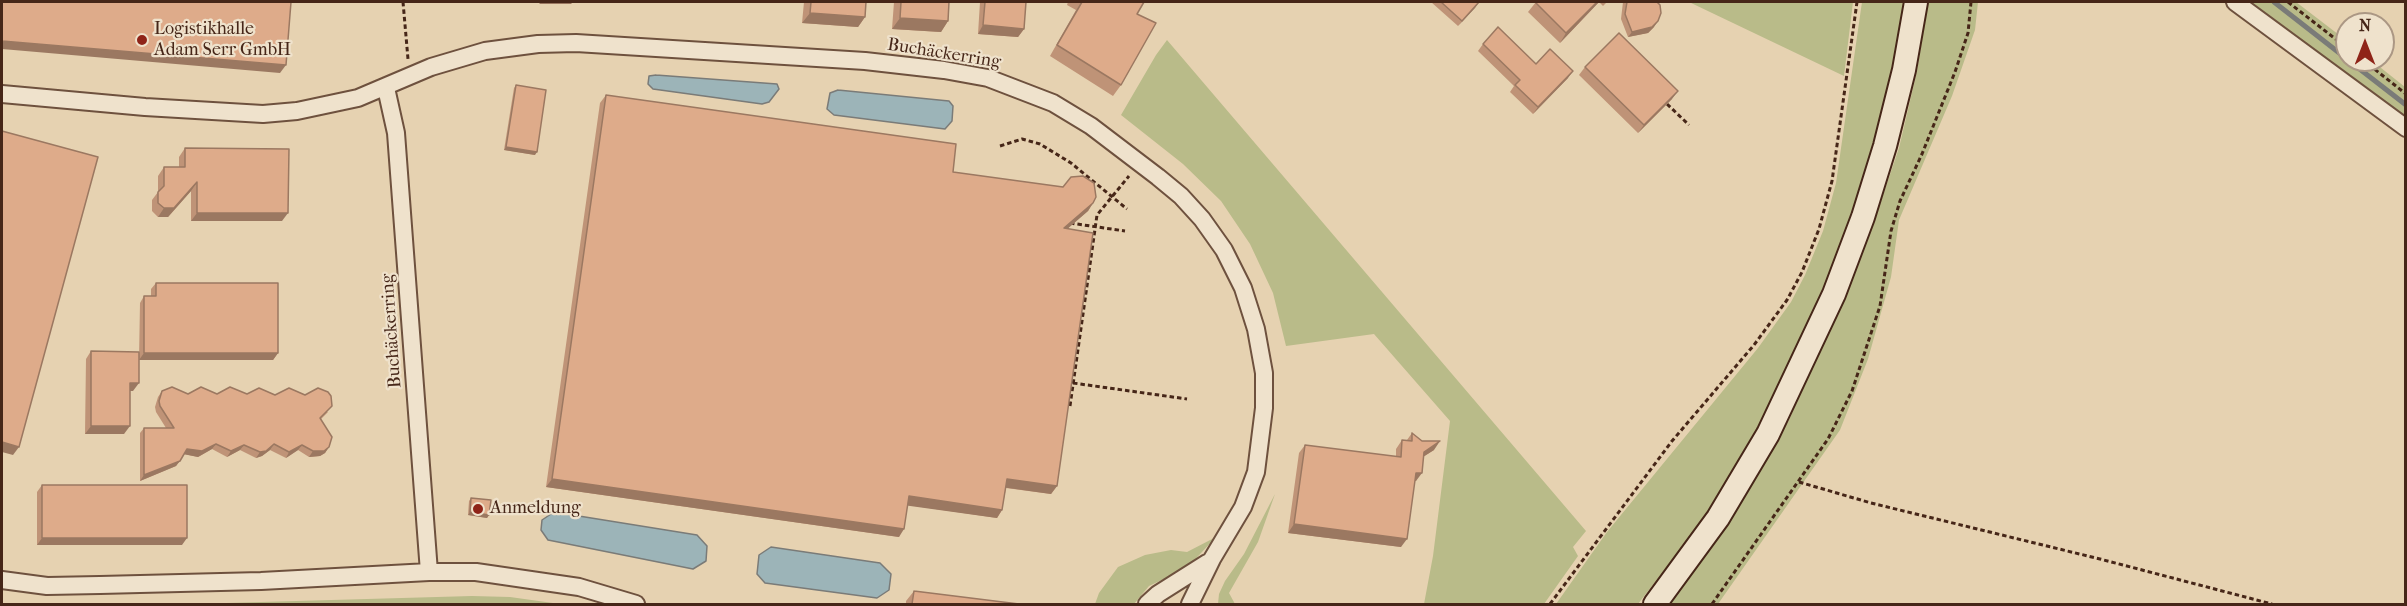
<!DOCTYPE html>
<html>
<head>
<meta charset="utf-8">
<style>
  body { margin:0 }
  #map { position:relative; width:2407px; height:606px; overflow:hidden; background:#e6d2b1; font-family:"IM FELL French Canon",serif }
  canvas { display:block }
  .frame { position:absolute; inset:0; border:3px solid #462618; pointer-events:none }
  .north { position:absolute; left:2335px; top:12px; width:60px; height:60px; box-sizing:border-box; background:#efe2cc; border:2px solid #ab9784; border-radius:50%; rotate:0deg; font-size:16px; font-weight:700; line-height:24px; text-align:center; color:#462618 }
  .north::after { content:''; display:block; margin:auto; width:21px; height:27px; background:#8f2418; clip-path:polygon(50% 0,100% 100%,50% 72%,0 100%) }
</style>
</head>
<body>
<div id="map">
<canvas width="2407" height="606"></canvas>
<div class="frame"></div>
<div class="north">N</div>
</div>
<script>
const g = document.querySelector('canvas').getContext('2d');
g.lineJoin = 'round';
function fill(path, color) { g.fillStyle = color; g.fill(path, 'evenodd'); }
const poly = rows => new Path2D(rows.map(r => 'M' + r).join(''));
function trace(path, color, width, dash) { g.strokeStyle = color; g.lineWidth = width; g.lineCap = dash ? 'butt' : 'round'; g.setLineDash(dash || []); g.stroke(path); }
function label(font, color, halo, rows, align = 'center') {
  g.font = font + ' "IM FELL French Canon",serif'; g.lineWidth = 4.5; g.setLineDash([]); g.textBaseline = 'middle'; g.strokeStyle = halo; g.fillStyle = color; for (const [text, x, y, turn = 0] of rows) {
    g.save(); g.translate(x, y); g.rotate((+turn || 0) * Math.PI / 180); g.textAlign = isNaN(turn) ? turn : align; if (halo) g.strokeText(text, 0, 0); g.fillText(text, 0, 0); g.restore();
  }
}
fill(poly([
  [1689,2,1853,2,1844,76],
  [1862,2,1905,2,1892,69,1874,145,1851,214,1824,289,1765,414,1707,515,1638,604,1556,604,1607,532,1758,348,1791,302,1805,275,1823,231,1836,183],
  [1928,2,1978,2,1975,30,1952,96,1899,220,1891,277,1868,359,1840,430,1718,604,1668,604,1726,523,1788,422,1868,239,1899,148,1917,71],
  [2245,2,2296,2,2347,41,2347,60,2371,60,2405,87,2405,121],
  [1167,40,1586,531,1573,547,1578,556,1544,604,1424,604,1433,556,1450,421,1374,334,1286,346,1273,293,1250,244,1221,201,1183,164,1121,115,1156,55],
  [1275,494,1258,542,1229,593,1235,604,1218,604,1219,594,1225,581,1244,554],
  [1216,537,1187,568,1149,586,1134,604,1095,604,1099,593,1118,567,1145,555,1171,550,1187,552],
  [472,596,510,597,560,604,454,603,191,604]
]), '#b9bb89');
const water = poly([
  [656,75,777,84,779,89,769,102,762,104,653,89,648,84,649,76,656,75],
  [838,90,949,101,953,106,952,121,945,129,834,115,827,109,830,93,838,90],
  [554,512,697,535,707,546,706,561,693,569,548,540,541,530,542,520,554,512],
  [771,547,880,563,891,574,889,590,877,598,765,583,757,574,759,555,771,547]
]);
fill(water, '#9cb4b8');
trace(water, '#7a7b78', 1.5);
trace(poly([
  [2274,2,2347,59],
  [2348,60,2406,105]
]), '#7a7b78', 5);
const minor = poly([
  [2235,2,2406,128],
  [386,88,396,133,429,572],
  [2,94,145,107,263,114,297,111,358,98,431,67,485,51,538,44,576,43,865,61,944,70,988,78,1053,103,1091,126,1158,177,1181,196,1202,219,1224,250,1243,288,1256,329,1264,373,1264,408,1256,472,1243,507,1212,559,1190,604],
  [2,580,47,586,100,585,261,581,429,572,476,572,579,587,636,604],
  [1147,604,1158,594,1207,563]
]);
const secondary = poly([
  [1655,604,1718,518,1768,434,1834,294,1863,217,1885,146,1904,70,1916,2]
]);
trace(minor, '#6e513e', 20);
trace(secondary, '#462618', 26);
trace(poly([
  [403,2,408,59],
  [2288,2,2347,48],
  [2363,60,2406,94],
  [1667,104,1689,125],
  [1000,146,1022,139,1040,144,1071,163,1127,209],
  [1070,223,1125,231],
  [1073,383,1187,399],
  [1070,406,1097,215,1129,176],
  [1799,482,1871,503,2100,559,2272,604],
  [1550,604,1672,441,1754,345,1787,300,1802,272,1819,229,1832,181,1857,2],
  [1712,604,1828,439,1852,391,1880,306,1891,231,1900,201,1922,154,1955,72,1968,33,1971,2]
]), '#462618', 3, [4.5, 3]);
trace(minor, '#efe2cc', 16);
trace(secondary, '#efe2cc', 22);
fill(poly([
  [804,2,866,2,865,17,858,27,802,23],
  [894,2,949,2,948,21,941,32,892,29],
  [980,2,1026,2,1024,29,1018,37,978,34],
  [1068,2,1143,2,1137,14,1121,85,1113,96,1050,56,1076,10,1067,5],
  [1431,2,1479,2,1458,26],
  [1536,2,1607,2,1603,6,1599,2,1560,43,1528,12],
  [1623,2,1657,2,1654,27,1648,33,1628,37,1621,19],
  [1483,44,1536,64,1568,78,1533,114,1510,92,1514,86,1478,51],
  [1585,67,1672,99,1638,133,1579,75],
  [516,85,535,155,504,150,514,88],
  [606,95,1093,203,1088,211,1067,229,1057,486,1051,494,1006,488,1002,510,997,518,908,505,899,537,546,487,600,103],
  [185,148,282,221,191,221,191,191,168,217,158,217,152,211,152,200,158,192,158,176,164,167,179,167,179,157],
  [156,283,278,353,273,360,139,360,140,303,144,296,151,296,151,289],
  [91,351,133,391,130,391,124,434,85,434,86,359],
  [162,391,188,394,275,395,328,412,321,419,329,447,325,453,320,456,309,457,298,450,286,458,270,450,262,456,256,458,240,450,227,457,212,449,198,457,184,454,176,466,140,481,140,433,144,428,166,428,156,412,155,407,158,397],
  [1412,433,1434,450,1423,457,1416,481,1415,481,1401,547,1288,533,1299,453,1305,445,1396,457,1396,449,1402,440,1407,440],
  [42,485,182,545,37,545,37,492],
  [471,498,489,515,487,518,468,515,469,501],
  [914,591,1019,604,906,604,906,601]
]), '#bf9377');
fill(poly([
  [541,2,573,2,571,4,539,4],
  [1479,2,1475,8,1458,26,1462,21],
  [1597,2,1599,2,1560,43,1566,33],
  [810,13,865,17,858,27,802,23],
  [900,18,948,21,941,32,892,29],
  [1658,21,1654,27,1648,33,1628,37,1632,32],
  [983,25,1024,29,1018,37,978,34],
  [2,41,286,65,280,73,2,49],
  [1573,71,1568,78,1533,114,1538,107],
  [1678,91,1672,99,1638,133,1644,125],
  [506,147,537,152,535,155,504,150],
  [197,182,191,191,168,217,158,217,164,208],
  [1093,203,1088,211,1058,237,1064,228],
  [197,213,288,213,282,221,191,221],
  [144,353,278,353,273,360,139,360],
  [130,383,139,383,133,391,125,391],
  [91,426,130,426,124,434,85,434],
  [1440,441,1434,450,1418,460,1424,452],
  [2,442,19,447,13,455,2,452],
  [216,444,212,449,198,457,183,454,187,449],
  [274,444,270,450,262,456,256,458,260,452],
  [244,445,240,450,227,457,231,451],
  [302,445,298,450,286,458,289,452],
  [329,447,325,453,320,456,309,457,313,451],
  [180,461,176,466,140,481,144,475],
  [1416,473,1422,473,1416,481,1410,481],
  [552,479,904,529,899,537,546,487],
  [1007,479,1057,486,1051,494,1001,487],
  [909,496,1002,510,997,518,903,505],
  [470,512,489,515,487,518,468,515],
  [1294,524,1407,539,1401,547,1288,533],
  [42,538,187,538,182,545,37,545]
]), '#9b7861');
const building = poly([
  [2,2,291,2,286,65,2,41,2,2],
  [811,2,866,2,865,17,810,13,811,2],
  [901,2,949,2,948,21,900,18,901,2],
  [985,2,1026,2,1024,29,983,25,985,2],
  [1082,2,1144,2,1137,14,1156,23,1121,85,1057,45,1082,2],
  [1441,2,1479,2,1462,21,1441,2],
  [1535,2,1597,2,1566,33,1535,2],
  [1627,2,1657,2,1660,5,1661,13,1658,21,1652,27,1632,32,1625,14,1627,2],
  [1498,27,1536,64,1550,49,1573,71,1538,107,1515,85,1520,80,1483,44,1498,27],
  [1619,33,1678,91,1644,125,1585,67,1619,33],
  [516,85,546,90,537,152,506,147,516,85],
  [606,95,956,144,953,172,1063,187,1071,177,1083,176,1094,183,1096,197,1093,203,1064,228,1093,233,1057,486,1007,479,1002,510,909,496,904,529,552,479,606,95],
  [2,131,98,157,19,447,2,442,2,131],
  [185,148,289,149,288,213,197,213,197,182,174,208,164,208,158,203,158,192,164,186,164,167,185,167,185,148],
  [156,283,278,283,278,353,144,353,144,296,156,296,156,283],
  [91,351,139,352,139,383,130,383,130,426,91,426,91,351],
  [172,387,188,394,201,387,217,394,230,387,247,394,259,388,275,395,289,388,305,395,318,388,328,392,331,396,332,406,320,418,332,437,329,447,324,451,313,451,302,445,289,452,274,444,266,451,260,452,244,445,231,451,216,444,202,451,187,449,180,461,144,475,144,428,174,428,160,406,159,401,162,391,172,387],
  [1412,433,1422,441,1440,441,1424,452,1422,473,1416,473,1407,539,1294,524,1305,445,1401,457,1402,440,1412,441,1412,433],
  [42,485,187,485,187,538,42,538,42,485],
  [471,498,491,500,489,515,470,512,471,498],
  [914,591,1019,604,912,604,914,591]
]);
fill(building, '#deab8a');
trace(building, '#9b7861', 1.5);
for (const [x, y, r, color] of [
  [142,40,6,"#8f2418"],
  [478,509,6,"#8f2418"]
]) { const dot = new Path2D(); dot.arc(x, y, r, 0, 2 * Math.PI); g.fillStyle = color; g.fill(dot); trace(dot, '#efe2cc', 2); }
label('18px', '#462618', '#efe2cc', [
  ["Logistikhalle",154,30],
  ["Adam Serr GmbH",154,51],
  ["Anmeldung",490,509]
], 'left');
label('18px', '#462618', '#efe2cc', [
  ["Buchäckerring",944,54,9],
  ["Buchäckerring",392,331,-94]
]);
</script>
</body>
</html>
